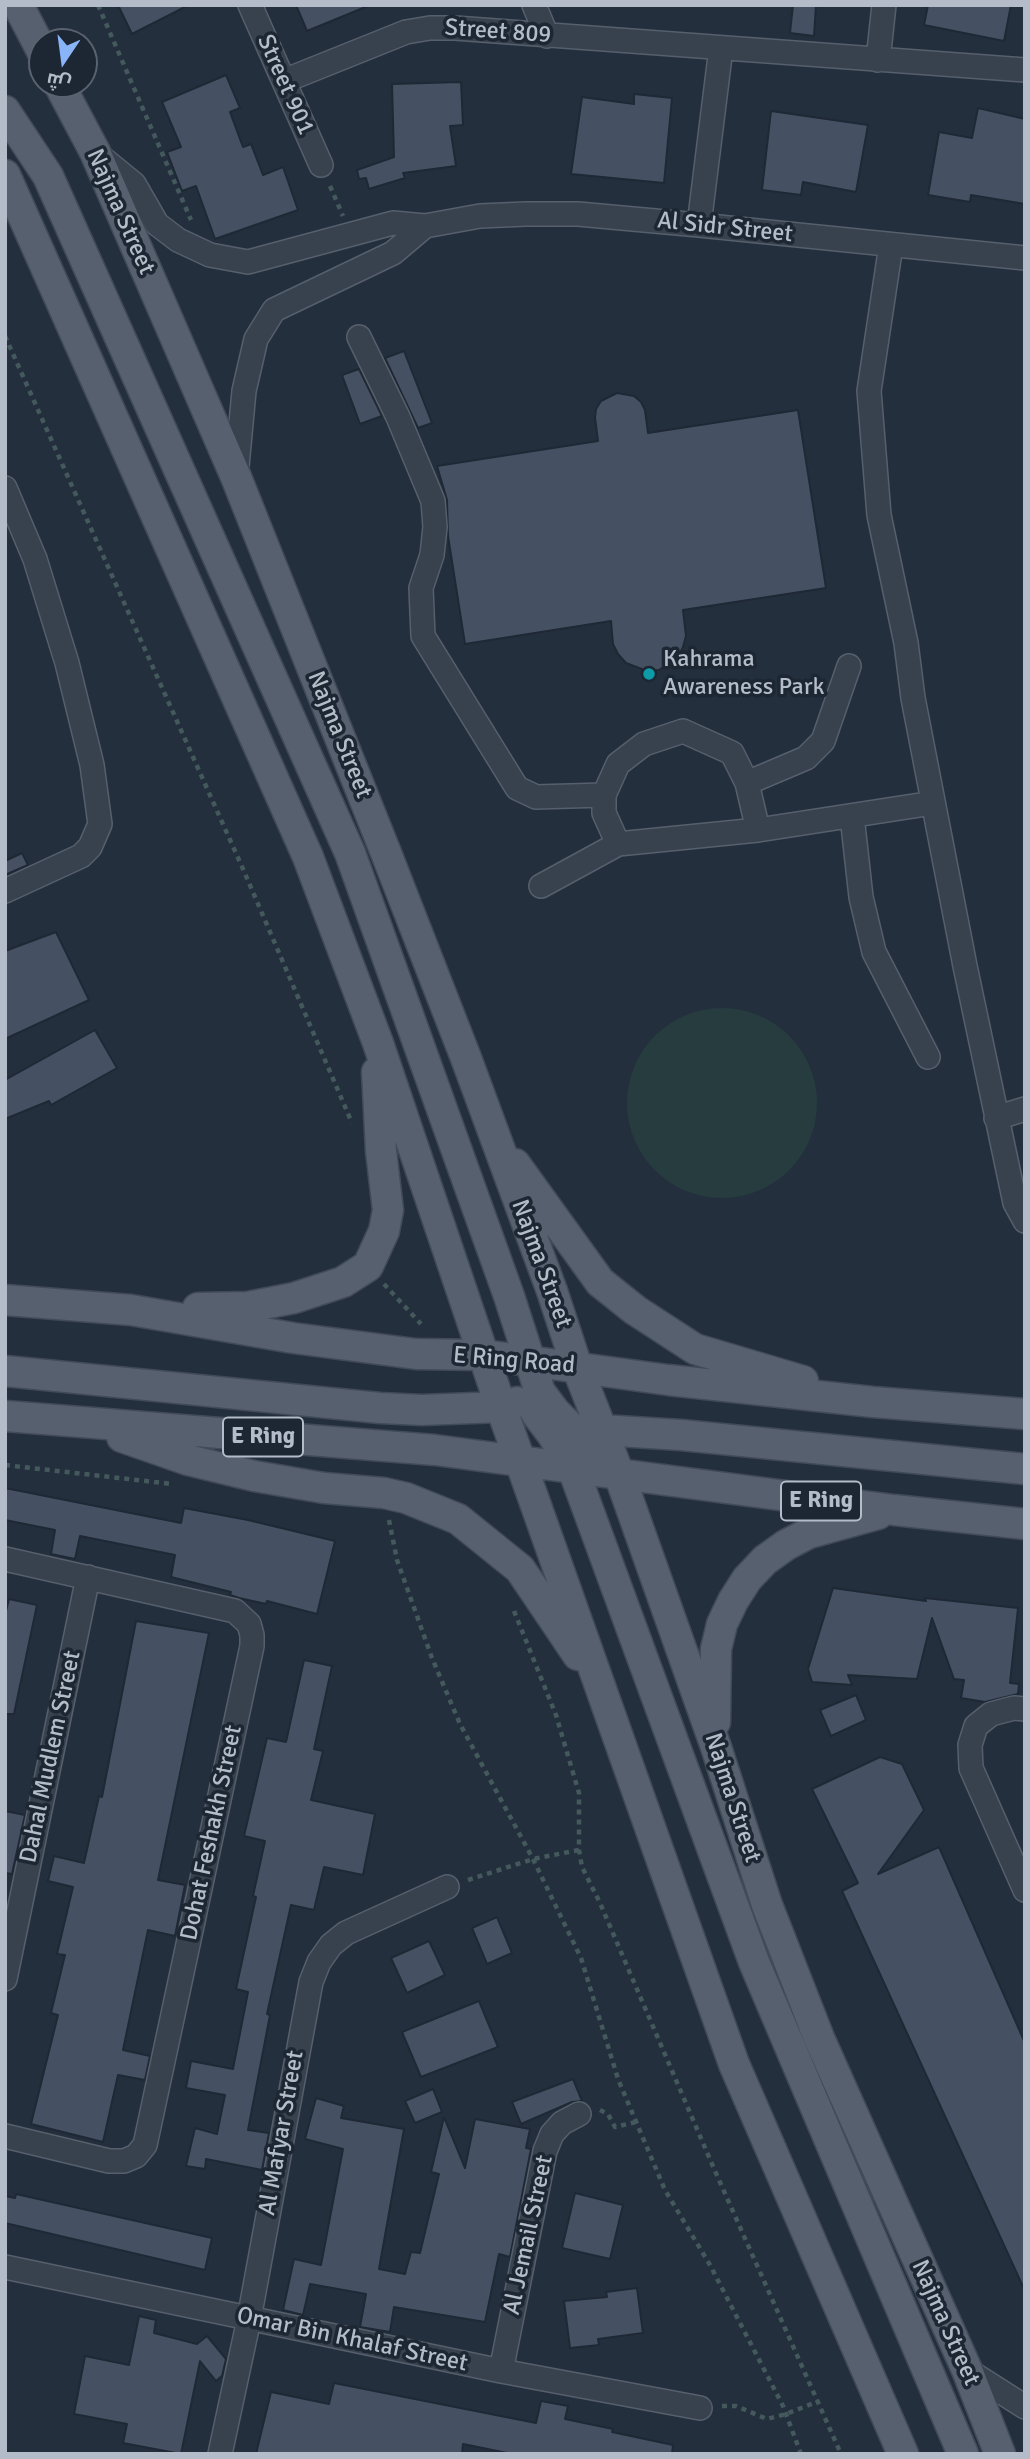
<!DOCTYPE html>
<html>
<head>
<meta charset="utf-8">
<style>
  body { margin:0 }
  #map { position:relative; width:1030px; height:2459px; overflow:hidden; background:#242f3e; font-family:Signika,Cairo,sans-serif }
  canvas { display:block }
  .frame { position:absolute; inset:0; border:7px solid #b4bcc9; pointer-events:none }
  .north { position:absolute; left:28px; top:28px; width:70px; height:70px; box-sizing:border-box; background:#1d2633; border:2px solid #59626f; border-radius:50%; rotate:193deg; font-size:19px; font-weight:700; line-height:28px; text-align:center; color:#b4bcc9 }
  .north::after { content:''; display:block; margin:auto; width:24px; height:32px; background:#8ab4f8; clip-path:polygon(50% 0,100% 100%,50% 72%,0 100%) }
</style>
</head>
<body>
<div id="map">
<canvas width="1030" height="2459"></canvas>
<div class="frame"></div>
<div class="north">ش</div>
</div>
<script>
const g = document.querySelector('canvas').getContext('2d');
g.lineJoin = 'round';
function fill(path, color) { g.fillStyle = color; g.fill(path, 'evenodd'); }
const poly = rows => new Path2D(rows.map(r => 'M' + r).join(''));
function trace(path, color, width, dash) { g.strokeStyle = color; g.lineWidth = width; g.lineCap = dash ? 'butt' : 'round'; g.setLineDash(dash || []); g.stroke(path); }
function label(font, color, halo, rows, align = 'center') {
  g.font = font + ' Signika,sans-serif'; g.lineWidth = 7; g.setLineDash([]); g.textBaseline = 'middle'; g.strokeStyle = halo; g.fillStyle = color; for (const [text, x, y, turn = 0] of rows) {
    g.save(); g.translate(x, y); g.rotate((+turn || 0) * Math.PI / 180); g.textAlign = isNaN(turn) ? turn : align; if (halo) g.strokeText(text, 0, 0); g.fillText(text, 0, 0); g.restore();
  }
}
fill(poly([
  '627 1103a95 95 0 1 1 190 0a95 95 0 1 1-190 0Z'
]), '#263c3f');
const building = poly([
  [118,5,189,5,132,34,118,5],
  [296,5,368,5,368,6,307,31,296,5],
  [793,5,816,5,814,36,790,33,793,5],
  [928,5,1011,5,1004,41,924,25,928,5],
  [226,75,240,108,230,112,243,147,251,144,263,175,283,167,298,210,215,239,196,186,182,191,167,152,181,147,162,102,226,75],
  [461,82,463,125,450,126,456,166,403,173,405,178,369,189,366,178,359,179,357,170,394,157,392,84,461,82],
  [634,94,672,98,664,183,571,174,582,97,634,104,634,94],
  [978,108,1025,119,1025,204,971,195,970,202,928,195,939,132,972,138,978,108],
  [771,111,868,125,856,192,803,182,801,195,762,190,771,111],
  [404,351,432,423,418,428,385,358,404,351],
  [359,369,382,416,360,424,342,375,359,369],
  [617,393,634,396,641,402,645,410,648,433,798,410,826,588,683,610,686,636,683,647,678,657,659,670,647,671,626,663,618,654,613,644,611,621,465,644,448,536,447,500,437,466,598,441,595,418,596,409,601,401,617,393],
  [22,853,28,865,5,875,5,861,22,853],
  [56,932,89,1000,5,1039,5,951,56,932],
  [95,1030,117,1068,51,1105,49,1101,5,1119,5,1080,95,1030],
  [5,1488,181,1523,184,1508,248,1520,335,1541,317,1614,267,1601,266,1604,239,1598,230,1595,231,1592,171,1577,175,1555,80,1536,75,1559,51,1554,55,1530,5,1520,5,1488],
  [833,1588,926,1601,925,1598,1018,1608,1010,1683,1019,1684,1018,1694,985,1702,961,1698,964,1680,954,1679,932,1618,917,1679,848,1675,852,1685,812,1682,808,1669,833,1588],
  [9,1599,37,1605,14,1714,5,1714,5,1615,9,1599],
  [136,1621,209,1633,158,1880,185,1885,175,1936,148,1930,123,2050,150,2056,145,2080,118,2075,103,2142,31,2124,58,2015,51,2013,65,1955,57,1954,73,1887,48,1881,54,1856,84,1863,99,1796,102,1797,136,1621],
  [304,1660,332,1666,314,1749,323,1751,311,1800,375,1814,363,1875,324,1867,314,1910,291,1905,267,2014,270,2015,248,2130,269,2133,262,2170,206,2159,205,2169,186,2166,195,2128,217,2134,225,2095,186,2088,191,2061,233,2069,248,1992,236,1989,256,1897,253,1896,265,1841,244,1836,267,1738,286,1742,304,1660],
  [856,1695,866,1720,831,1736,820,1710,856,1695],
  [880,1757,902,1764,924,1810,878,1874,939,1847,1025,2043,1025,2291,842,1891,858,1883,812,1789,880,1757],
  [5,1811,25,1815,12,1874,5,1873,5,1811],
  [497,1917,512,1953,487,1964,472,1928,497,1917],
  [429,1941,445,1975,407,1993,391,1958,429,1941],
  [479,2001,498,2047,421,2077,402,2032,479,2001],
  [573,2079,582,2101,572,2102,521,2124,512,2102,573,2079],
  [433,2089,442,2112,415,2123,405,2101,433,2089],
  [316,2098,344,2106,341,2118,404,2129,379,2269,405,2274,411,2252,420,2253,439,2174,431,2172,444,2117,465,2168,475,2119,530,2129,526,2148,531,2149,510,2257,499,2254,485,2322,394,2307,390,2332,360,2327,366,2294,310,2284,303,2315,283,2310,294,2259,321,2265,343,2149,305,2139,316,2098],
  [575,2193,623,2205,610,2259,562,2248,575,2193],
  [16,2194,212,2238,205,2270,5,2223,5,2196,15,2198,16,2194],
  [637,2288,643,2333,598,2339,599,2345,570,2348,564,2301,607,2297,606,2292,637,2288],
  [139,2316,156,2320,154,2333,197,2344,207,2336,226,2359,222,2376,216,2381,200,2361,181,2454,123,2443,127,2424,74,2414,85,2356,129,2365,139,2316],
  [334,2383,536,2423,541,2401,568,2406,565,2419,613,2429,612,2432,673,2445,672,2454,512,2454,463,2444,462,2454,256,2454,271,2392,329,2404,334,2383]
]);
fill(building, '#455162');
trace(building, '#1f2835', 2);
const minor = poly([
  [250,5,321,165],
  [534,5,547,36],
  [878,60,884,5],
  [284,81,406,32,430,28,455,28,1025,70],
  [96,153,134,184,157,224,178,240,210,255,248,262,393,223,425,226,480,216,526,214,578,214,699,225,1025,258],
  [699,225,721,48],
  [891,245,869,391,879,515,906,643,913,698,965,966,1015,1203,1025,1221],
  [359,337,398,417,433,501,435,527,432,555,421,588,423,636,517,788,536,797,604,795],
  [236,477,244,391,256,339,274,310,393,253,425,226],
  [5,488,35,559,67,663,92,765,100,824,90,847,81,856,5,891],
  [747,783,806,758,823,741,849,666],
  [852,816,861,897,874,952,928,1057],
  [758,830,747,783,732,753,683,731,644,744,618,764,604,795,604,813,618,844,758,830,933,803],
  [541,886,618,844],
  [996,1118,1025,1109],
  [5,1559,235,1611,249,1624,252,1635,252,1646,145,2145,136,2156,124,2161,109,2161,5,2136],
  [1025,1709,1014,1708,991,1714,976,1726,970,1745,971,1768,1025,1890],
  [5,1979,88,1577],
  [5,2267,501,2371,700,2408],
  [967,2370,1025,2407],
  [501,2371,545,2151,552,2134,562,2123,579,2114],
  [220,2454,249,2319,311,1982,319,1962,331,1945,346,1933,447,1887]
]);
const major = poly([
  [18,5,42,51],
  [59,84,95,152,236,477,386,853,466,1058,552,1291,577,1367,619,1474,716,1747,767,1905,819,2038,967,2370,1000,2454],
  [5,111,48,176,350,853,509,1296,540,1392,555,1412,611,1467],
  [5,175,308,857,378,1043,501,1407,734,2064,903,2454],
  [515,1164,600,1282,635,1310,695,1349,803,1381],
  [5,1300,131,1310,293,1338,416,1354,484,1355,668,1380,873,1402,1025,1414],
  [198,1308,248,1307,294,1298,343,1282,368,1266,384,1231,388,1210,381,1151,377,1072],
  [5,1371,380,1408,422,1410,501,1407,517,1402],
  [536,1413,552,1434,572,1466,754,1962,963,2454],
  [5,1416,435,1450,894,1510,1025,1524],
  [586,1429,681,1435,1025,1469],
  [122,1437,188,1460,254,1476,324,1488,384,1493,406,1498,458,1519,520,1569,578,1655],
  [715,1722,716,1649,722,1624,733,1601,747,1579,765,1560,786,1545,809,1533,878,1514]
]);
trace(minor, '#565f6c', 26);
trace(major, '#414a57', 33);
trace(poly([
  [98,5,191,220],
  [330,186,343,216],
  [5,336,243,869,352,1123],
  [384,1284,421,1324],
  [5,1465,172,1484],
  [389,1520,397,1560,432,1658,460,1724,533,1859,581,1958,618,2079,665,2190,710,2265,783,2406,801,2454],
  [514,1611,556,1715,579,1793,579,1850,582,1867,600,1903,715,2171,841,2454],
  [468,1880,533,1859,579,1850],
  [600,2110,608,2114,615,2127,636,2122],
  [722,2406,736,2406,767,2419,786,2414,819,2401]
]), '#44595c', 4.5, [5, 5]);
trace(minor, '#38414e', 23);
trace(major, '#56606e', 30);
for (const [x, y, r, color] of [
  [649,674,7,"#0f9aa8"]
]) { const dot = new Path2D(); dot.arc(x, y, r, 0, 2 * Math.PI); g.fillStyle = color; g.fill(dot); trace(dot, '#1d2633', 2.5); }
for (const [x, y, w] of [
  [263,1437,80],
  [821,1501,80]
]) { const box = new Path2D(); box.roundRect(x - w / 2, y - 19.5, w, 39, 5); g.fillStyle = '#1d2633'; g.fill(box); trace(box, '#b4bcc9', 2); }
label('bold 23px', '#b4bcc9', null, [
  ["E Ring",263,1437],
  ["E Ring",821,1501]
]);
label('24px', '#b4bcc9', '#1d2633', [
  ["Street 809",498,32,4],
  ["Street 901",285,85,66],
  ["Najma Street",120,212,66],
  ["Al Sidr Street",725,228,6],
  ["Najma Street",339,735,68],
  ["Najma Street",541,1264,70],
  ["E Ring Road",514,1361,5],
  ["Dahal Mudlem Street",51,1757,-78],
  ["Najma Street",732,1798,72],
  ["Dohat Feshakh Street",212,1833,-78],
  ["Al Mafyar Street",282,2133,-80],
  ["Al Jemail Street",529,2235,-78],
  ["Najma Street",945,2323,66],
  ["Omar Bin Khalaf Street",352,2340,12]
]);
label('24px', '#b4bcc9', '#1d2633', [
  ["Kahrama",663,660],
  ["Awareness Park",663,688]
], 'left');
</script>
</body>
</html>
